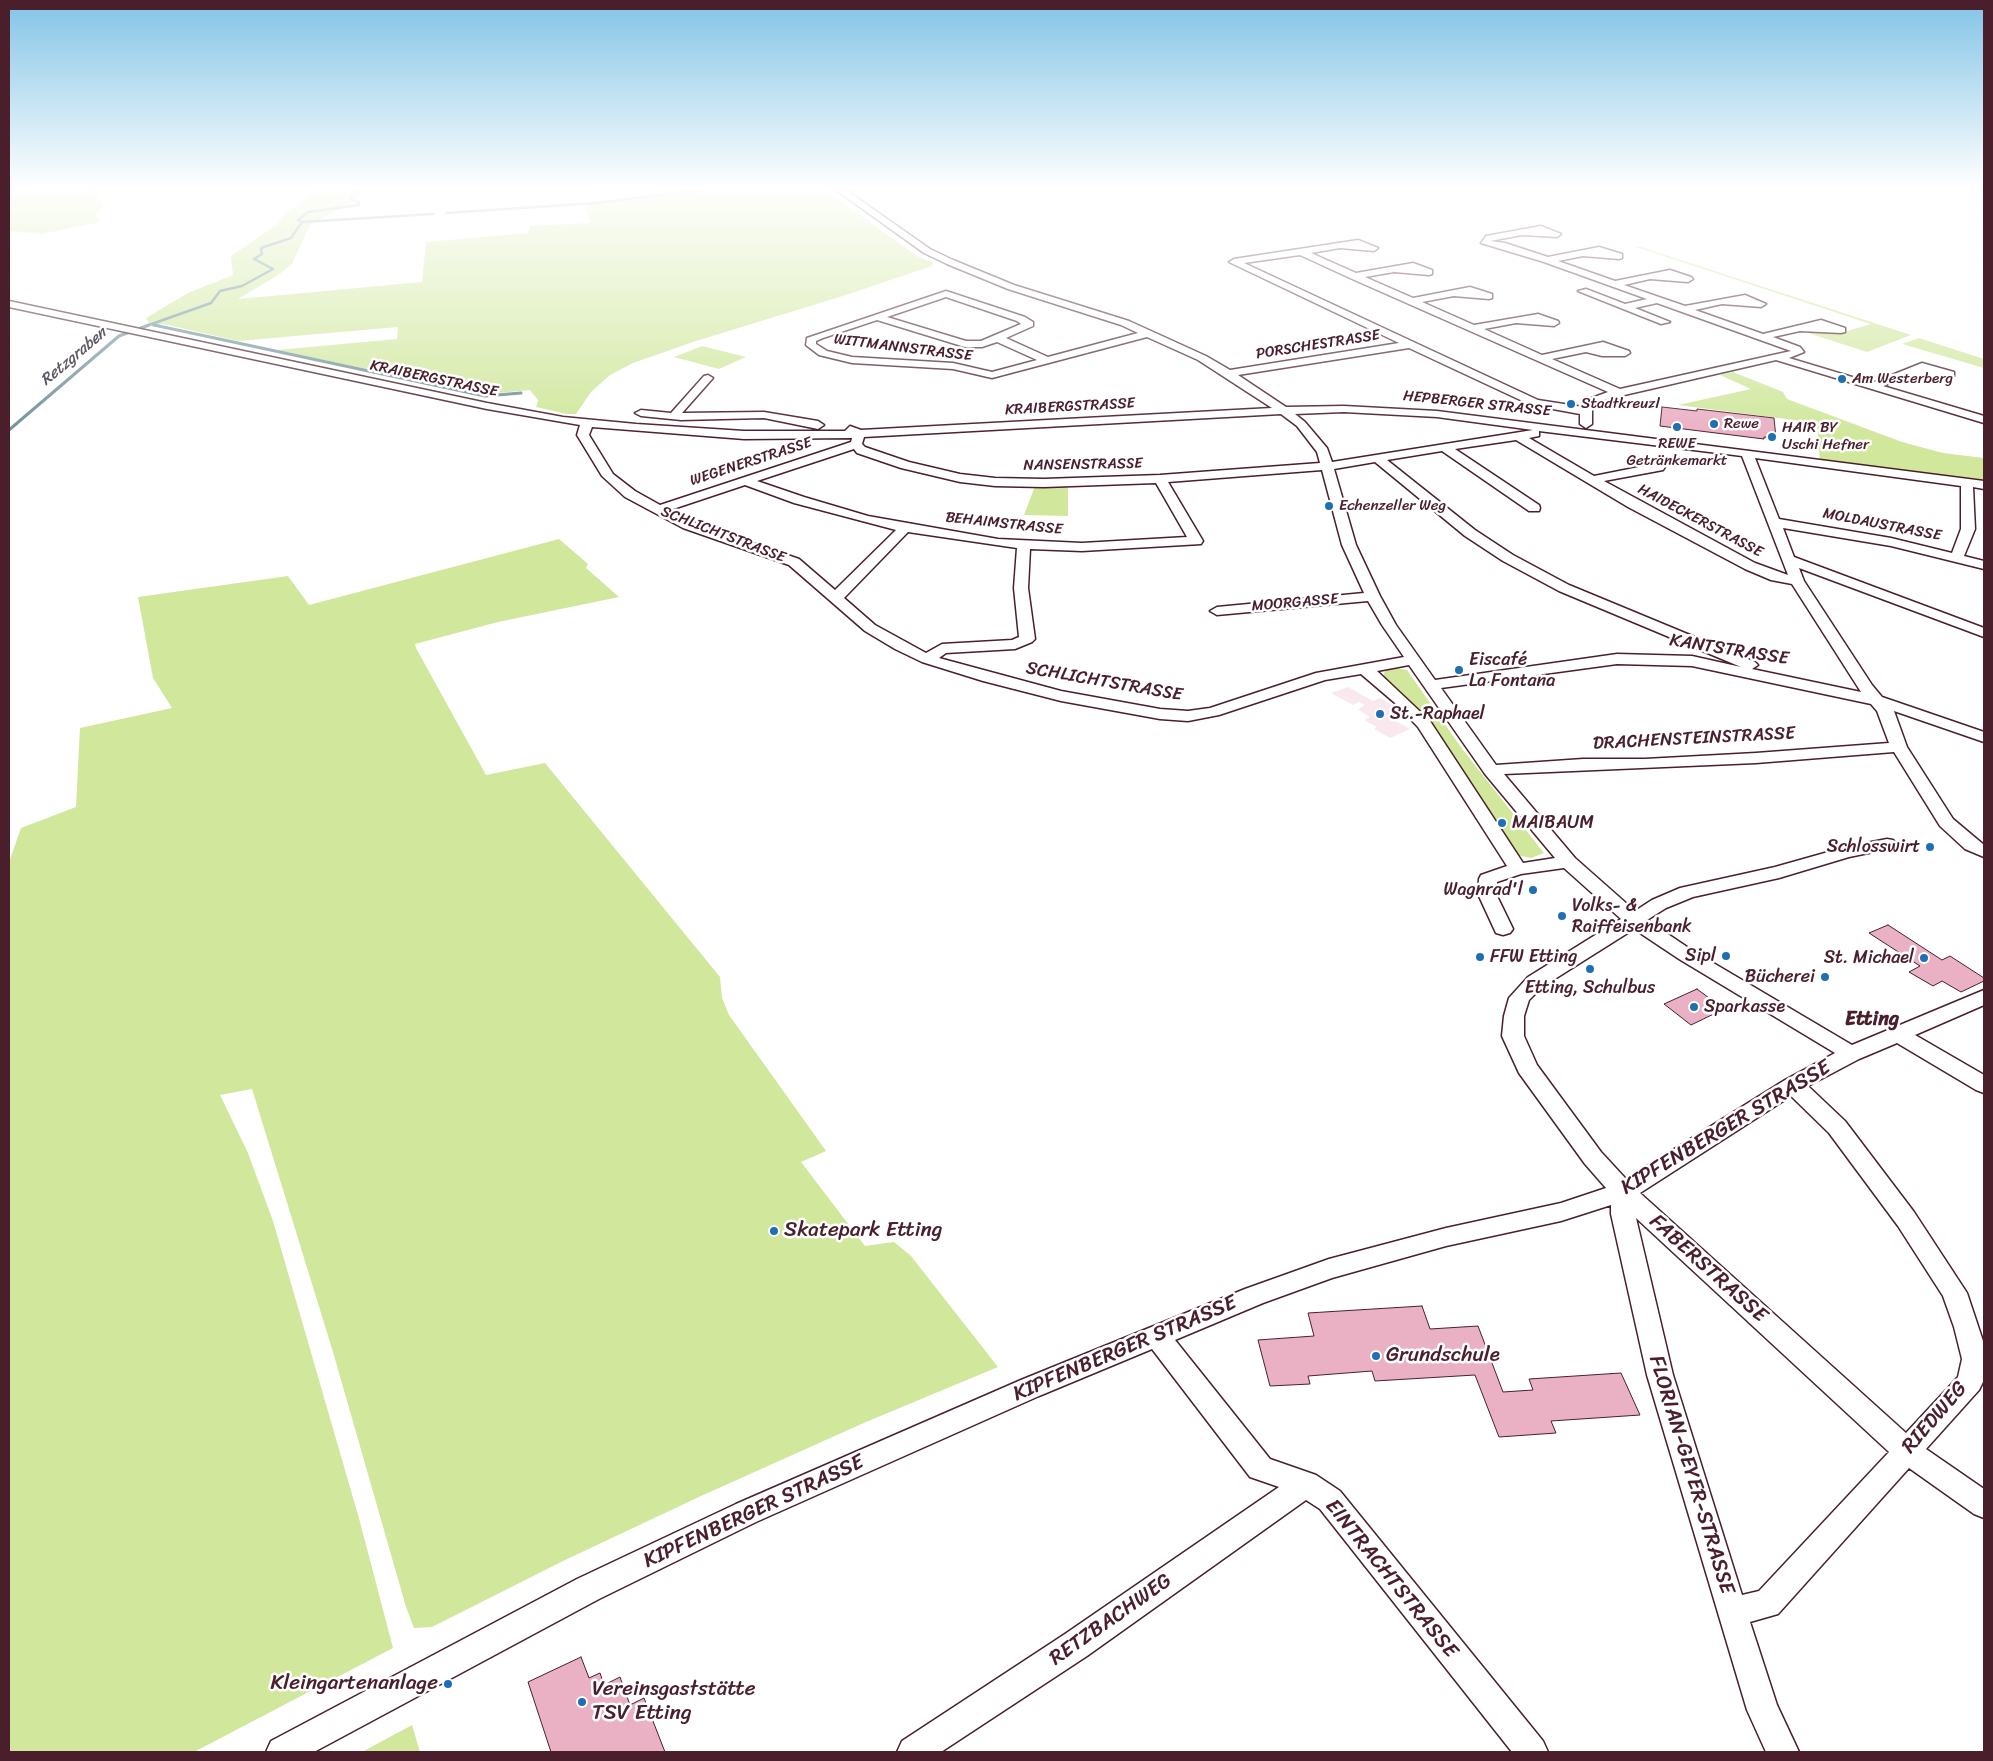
<!DOCTYPE html>
<html>
<head>
<meta charset="utf-8">
<style>
  body { margin:0 }
  #map { position:relative; width:1993px; height:1761px; overflow:hidden; background:#fff; font-family:Sriracha,sans-serif }
  canvas { display:block }
  .frame { position:absolute; inset:0; border:10px solid #4a1f2b; pointer-events:none }
</style>
</head>
<body>
<div id="map">
<canvas width="1993" height="1761"></canvas>
<div class="frame"></div>
</div>
<script>
const g = document.querySelector('canvas').getContext('2d');
g.lineJoin = 'round';
function fill(path, color) { g.fillStyle = color; g.fill(path, 'evenodd'); }
const poly = rows => new Path2D(rows.map(r => 'M' + r).join(''));
function trace(path, color, width, dash) { g.strokeStyle = color; g.lineWidth = width; g.lineCap = dash ? 'butt' : 'round'; g.setLineDash(dash || []); g.stroke(path); }
function label(font, color, halo, rows, align = 'center') {
  g.font = font + ' Sriracha,sans-serif'; g.lineWidth = 5; g.setLineDash([]); g.textBaseline = 'middle'; g.strokeStyle = halo; g.fillStyle = color; for (const [text, x, y, turn = 0] of rows) {
    g.save(); g.translate(x, y); g.rotate((+turn || 0) * Math.PI / 180); g.textAlign = isNaN(turn) ? turn : align; if (halo) g.strokeText(text, 0, 0); g.fillText(text, 0, 0); g.restore();
  }
}
fill(poly([
  [1348,687,1373,701,1380,698,1396,707,1389,710,1402,718,1396,721,1410,729,1390,738,1374,729,1377,727,1364,720,1370,717,1358,709,1365,705,1359,702,1353,705,1331,693]
]), '#f9e8ee');
fill(poly([
  [45,190,96,190,95,194,104,205,96,215,99,222,42,234,9,231,9,193],
  [314,190,365,190,354,201,310,225,292,264,278,275,238,299,422,282,426,242,528,233,530,226,590,223,585,203,690,190,825,190,917,256,933,263,932,266,846,295,696,341,633,363,610,375,591,392,576,414,567,414,536,407,538,400,530,390,486,394,276,350,397,339,398,327,238,341,168,325,149,323,146,318,188,293,233,275,231,256,276,225,285,213,313,194],
  [1636,247,1641,247,1911,335,1867,352,1808,333,1815,331,1841,333,1871,324],
  [1919,338,1984,359,1984,368,1902,344],
  [702,346,746,357,719,369,674,357],
  [1733,372,1783,392,1787,399,1902,442,1943,453,1984,458,1984,483,1820,462,1817,423,1678,405,1751,389,1720,375],
  [1035,486,1068,486,1068,516,1024,515],
  [559,539,588,564,586,568,619,597,498,622,415,644,416,648,486,775,545,763,720,977,722,998,729,1015,826,1151,801,1162,865,1246,894,1242,911,1256,998,1367,866,1422,701,1496,563,1561,432,1627,414,1628,406,1607,333,1352,252,1089,220,1095,248,1153,273,1221,360,1522,393,1648,194,1752,9,1752,9,862,21,828,76,807,80,728,172,708,153,678,138,597,288,576,309,605],
  [1394,668,1407,670,1463,750,1544,853,1531,858,1516,855,1447,749,1418,709,1383,677,1385,671],
  [412,1725,420,1752,362,1752]
]), '#d0e79c');
trace(poly([
  [446,213,595,203,702,190],
  [302,222,433,214],
  [153,325,160,326],
  [146,326,211,303,220,291,242,286,273,269,254,259,262,254,261,248,291,238,302,222,298,220,308,212,359,205,359,202,350,199,354,190]
]), '#709099', 2.5);
trace(poly([
  [154,325,485,396,521,393],
  [9,430,119,336,149,325]
]), '#709099', 3);
const building = poly([
  [1662,407,1697,411,1697,409,1774,418,1776,438,1764,437,1764,439,1660,426,1662,407],
  [1888,925,1942,960,1950,956,1984,978,1984,981,1961,992,1942,981,1933,986,1909,972,1920,966,1869,933,1888,925],
  [1697,989,1724,1009,1691,1025,1664,1004,1697,989],
  [1422,1306,1430,1329,1478,1326,1503,1392,1533,1390,1529,1379,1621,1373,1640,1415,1551,1421,1556,1433,1499,1437,1475,1375,1375,1381,1372,1371,1308,1376,1310,1384,1270,1386,1258,1340,1314,1336,1308,1313,1422,1306],
  [581,1657,589,1678,600,1673,604,1685,620,1677,630,1705,644,1698,665,1752,551,1752,528,1682,581,1657]
]);
fill(building, '#eab1c5');
trace(building, '#4a1f2b', 1);
const minor = poly([
  [836,190,846,190,930,249,953,260,1014,285,1129,321,1206,356,1230,370,1399,343,1229,262,1234,259,1358,240,1378,248,1374,251,1340,248,1311,253,1356,273,1413,263,1432,270,1432,274,1429,275,1394,272,1365,277,1413,298,1470,287,1492,294,1492,298,1489,299,1454,296,1422,302,1474,325,1538,314,1558,321,1559,323,1554,326,1516,323,1484,329,1542,355,1603,342,1629,351,1630,353,1625,356,1602,356,1586,352,1552,359,1620,389,1791,351,1657,303,1635,308,1670,322,1661,324,1578,291,1586,289,1625,304,1647,299,1544,262,1481,243,1486,236,1541,226,1561,234,1557,237,1522,235,1490,241,1505,243,1548,257,1599,247,1622,254,1622,258,1619,259,1583,256,1558,261,1615,281,1670,270,1691,277,1693,279,1688,282,1650,279,1624,285,1685,306,1745,295,1766,304,1761,307,1722,304,1695,310,1763,334,1821,320,1845,328,1845,332,1841,333,1800,331,1773,337,1800,347,1804,352,1789,358,1872,383,1922,363,1954,372,1954,376,1945,379,1906,376,1883,386,1984,416,1984,423,1776,360,1607,399,1597,403,1592,411,1592,424,1586,428,1580,424,1580,414,1531,405,1409,348,1238,375,1286,407,1344,406,1437,411,1984,481,1984,489,1973,487,1975,529,1964,556,1984,561,1984,569,1891,546,1783,528,1794,557,1984,628,1984,637,1799,568,1804,581,1872,685,1882,697,1984,732,1984,742,1894,711,1907,747,1953,819,1984,845,1984,857,1965,849,1940,826,1894,752,1756,763,1504,774,1575,858,1635,911,1652,900,1680,888,1775,867,1846,847,1887,839,1893,840,1896,844,1893,848,1849,857,1779,878,1693,897,1666,908,1647,920,1693,951,1852,1045,1984,990,1984,1005,1915,1035,1984,1075,1984,1093,1976,1090,1897,1043,1859,1059,1808,1086,1845,1121,1914,1212,1967,1293,1984,1344,1983,1382,1979,1390,1926,1449,1984,1489,1984,1518,1974,1514,1909,1468,1778,1614,1750,1622,1777,1705,1799,1752,1766,1752,1747,1710,1647,1375,1611,1214,1611,1205,1561,1221,1446,1246,1332,1278,1263,1303,1175,1340,1270,1459,1316,1475,1340,1491,1543,1741,1548,1752,1512,1752,1320,1509,1306,1500,1087,1656,941,1752,897,1752,902,1741,1065,1634,1279,1487,1250,1477,1152,1349,1039,1396,756,1522,599,1599,314,1752,266,1752,271,1741,577,1579,736,1504,1021,1380,1245,1289,1329,1259,1446,1228,1561,1203,1606,1188,1585,1164,1519,1073,1502,1036,1504,1016,1509,998,1528,977,1621,919,1564,868,1521,874,1497,882,1496,894,1513,929,1510,933,1503,935,1496,933,1478,894,1479,879,1481,875,1507,866,1418,727,1395,703,1361,674,1325,680,1219,715,1188,721,1160,719,1061,701,983,681,922,662,895,649,865,631,789,565,683,528,625,497,602,476,577,435,580,425,487,409,9,307,9,301,487,403,563,417,636,424,744,431,845,431,850,426,861,430,1272,408,1198,360,1147,337,992,378,953,369,852,363,819,355,806,345,807,338,946,291,1025,317,1033,322,1033,326,1006,338,1048,357,1138,333,1121,325,1008,289,947,264,924,253,836,190],
  [1300,255,1350,278,1608,392,1589,399,1583,407,1538,400,1244,263,1300,255],
  [946,297,1017,321,1021,324,981,341,966,341,887,317,946,297],
  [877,320,965,347,982,347,997,342,1037,360,992,372,953,363,852,357,827,351,816,344,816,341,823,338,877,320],
  [1344,412,1437,417,1533,430,1332,462,1327,448,1305,422,1295,414,1344,412],
  [1281,414,1297,426,1317,452,1320,463,1160,475,1044,479,995,478,960,474,909,462,865,447,862,444,864,437,1281,414],
  [592,427,744,439,852,438,851,442,660,505,635,491,613,474,589,435,592,427],
  [1539,431,1742,456,1788,575,1755,563,1604,481,1663,470,1665,467,1663,464,1659,463,1594,476,1529,438,1539,436,1539,431],
  [1516,440,1628,507,1745,569,1771,580,1792,584,1861,692,1752,669,1758,665,1755,662,1569,585,1513,555,1475,530,1387,460,1442,451,1529,511,1539,511,1540,508,1539,505,1455,449,1516,440],
  [854,449,857,453,901,468,960,482,995,486,1044,487,1156,483,1187,537,1082,543,998,539,868,516,804,497,757,481,854,449],
  [1755,458,1961,486,1961,529,1952,553,1891,538,1779,519,1755,458],
  [1375,462,1465,536,1503,561,1559,591,1741,667,1692,656,1617,654,1435,680,1396,625,1380,596,1356,545,1334,469,1375,462],
  [1322,470,1342,545,1364,593,1217,607,1210,611,1217,615,1368,601,1382,625,1404,657,1316,673,1210,708,1188,711,1160,709,1061,691,939,658,946,653,1015,649,1032,642,1035,639,1028,588,1030,549,1082,551,1201,544,1203,541,1168,482,1322,470],
  [745,485,794,503,896,530,835,590,799,559,693,522,670,510,745,485],
  [908,532,1017,548,1014,588,1019,637,1012,640,942,644,926,653,875,625,844,598,908,532],
  [1617,664,1692,666,1871,704,1877,711,1889,743,1756,753,1645,759,1583,759,1496,765,1441,688,1617,664],
  [1409,665,1485,774,1555,858,1523,863,1430,721,1377,671,1409,665],
  [1634,929,1679,959,1835,1053,1785,1080,1626,1179,1601,1152,1537,1065,1524,1036,1524,1016,1529,1000,1542,987,1634,929],
  [1791,1096,1829,1133,1898,1226,1943,1296,1954,1327,1962,1359,1958,1377,1906,1433,1640,1193,1791,1096],
  [1636,1218,1889,1452,1759,1591,1742,1595,1673,1375,1636,1218],
  [708,375,713,378,682,413,764,412,818,421,824,425,818,429,764,418,681,420,641,416,635,413,641,410,671,413,704,376,708,375]
]);
trace(minor, '#4a1f2b', 3);
fill(minor, '#fff');
const sky = g.createLinearGradient(0, 0, 0, 437);
sky.addColorStop(0, '#82c4e6');
sky.addColorStop(0.43, '#fff');
sky.addColorStop(1, '#ffffff00');
g.fillStyle = sky;
g.fillRect(0, 0, 1993, 437);
for (const [x, y, r, color] of [
  [1842,379,5,"#1f6fb2"],
  [1571,404,5,"#1f6fb2"],
  [1714,424,5,"#1f6fb2"],
  [1677,427,5,"#1f6fb2"],
  [1772,437,5,"#1f6fb2"],
  [1329,506,5,"#1f6fb2"],
  [1459,670,5,"#1f6fb2"],
  [1380,714,5,"#1f6fb2"],
  [1502,823,5,"#1f6fb2"],
  [1930,847,5,"#1f6fb2"],
  [1533,890,5,"#1f6fb2"],
  [1562,916,5,"#1f6fb2"],
  [1726,956,5,"#1f6fb2"],
  [1480,957,5,"#1f6fb2"],
  [1924,958,5,"#1f6fb2"],
  [1590,969,5,"#1f6fb2"],
  [1825,977,5,"#1f6fb2"],
  [1694,1007,5,"#1f6fb2"],
  [774,1231,5,"#1f6fb2"],
  [1376,1356,5,"#1f6fb2"],
  [448,1684,5,"#1f6fb2"],
  [582,1702,5,"#1f6fb2"]
]) { const dot = new Path2D(); dot.arc(x, y, r, 0, 2 * Math.PI); g.fillStyle = color; g.fill(dot); trace(dot, '#fff', 2); }
label('15px', '#4a1f2b', '#fff', [
  ["PORSCHESTRASSE",1318,345,-9],
  ["WITTMANNSTRASSE",903,348,7],
  ["KRAIBERGSTRASSE",434,379,12],
  ["HEPBERGER STRASSE",1477,404,6],
  ["KRAIBERGSTRASSE",1070,407,-3],
  ["WEGENERSTRASSE",751,462,-18],
  ["NANSENSTRASSE",1083,465,-1],
  ["HAIDECKERSTRASSE",1700,521,28],
  ["BEHAIMSTRASSE",1004,524,6],
  ["MOLDAUSTRASSE",1882,525,11],
  ["SCHLICHTSTRASSE",723,535,21],
  ["MOORGASSE",1295,603,-5]
]);
label('15px', '#4a1f2b', '#fff', [
  ["Am Westerberg",1852,379],
  ["Stadtkreuzl",1581,404],
  ["Rewe",1724,424],
  ["HAIR BY",1782,428],
  ["Uschi Hefner",1782,445],
  ["REWE",1677,444,"center"],
  ["Getränkemarkt",1677,461,"center"],
  ["Echenzeller Weg",1339,506]
], 'left');
label('italic 16px', '#5d5762', '#fff', [
  ["Retzgraben",74,357,-40]
]);
label('18px', '#4a1f2b', '#fff', [
  ["KANTSTRASSE",1729,650,9],
  ["SCHLICHTSTRASSE",1104,682,10],
  ["DRACHENSTEINSTRASSE",1694,739,-3]
]);
label('18px', '#4a1f2b', '#fff', [
  ["Eiscafé",1469,660],
  ["La Fontana",1469,681],
  ["St.-Raphael",1390,714],
  ["MAIBAUM",1512,823],
  ["Schlosswirt",1920,847,"right"],
  ["Wagnrad'l",1523,890,"right"],
  ["Volks- &",1572,906],
  ["Raiffeisenbank",1572,927],
  ["Sipl",1716,956,"right"],
  ["FFW Etting",1490,957],
  ["St. Michael",1914,958,"right"],
  ["Bücherei",1815,977,"right"],
  ["Etting, Schulbus",1590,988,"center"],
  ["Sparkasse",1704,1007]
], 'left');
label('bold 20px', '#4a1f2b', '#fff', [
  ["Etting",1872,1020]
]);
label('21px', '#4a1f2b', '#fff', [
  ["KIPFENBERGER STRASSE",1726,1128,-31],
  ["FABERSTRASSE",1708,1269,42],
  ["KIPFENBERGER STRASSE",1125,1349,-23],
  ["RIEDWEG",1935,1418,-49],
  ["FLORIAN-GEYER-STRASSE",1691,1475,73],
  ["KIPFENBERGER STRASSE",754,1512,-25],
  ["EINTRACHTSTRASSE",1391,1579,51],
  ["RETZBACHWEG",1111,1620,-35]
]);
label('21px', '#4a1f2b', '#fff', [
  ["Skatepark Etting",784,1231],
  ["Grundschule",1386,1356],
  ["Kleingartenanlage",438,1684,"right"],
  ["Vereinsgaststätte",592,1690],
  ["TSV Etting",592,1714]
], 'left');
</script>
</body>
</html>
